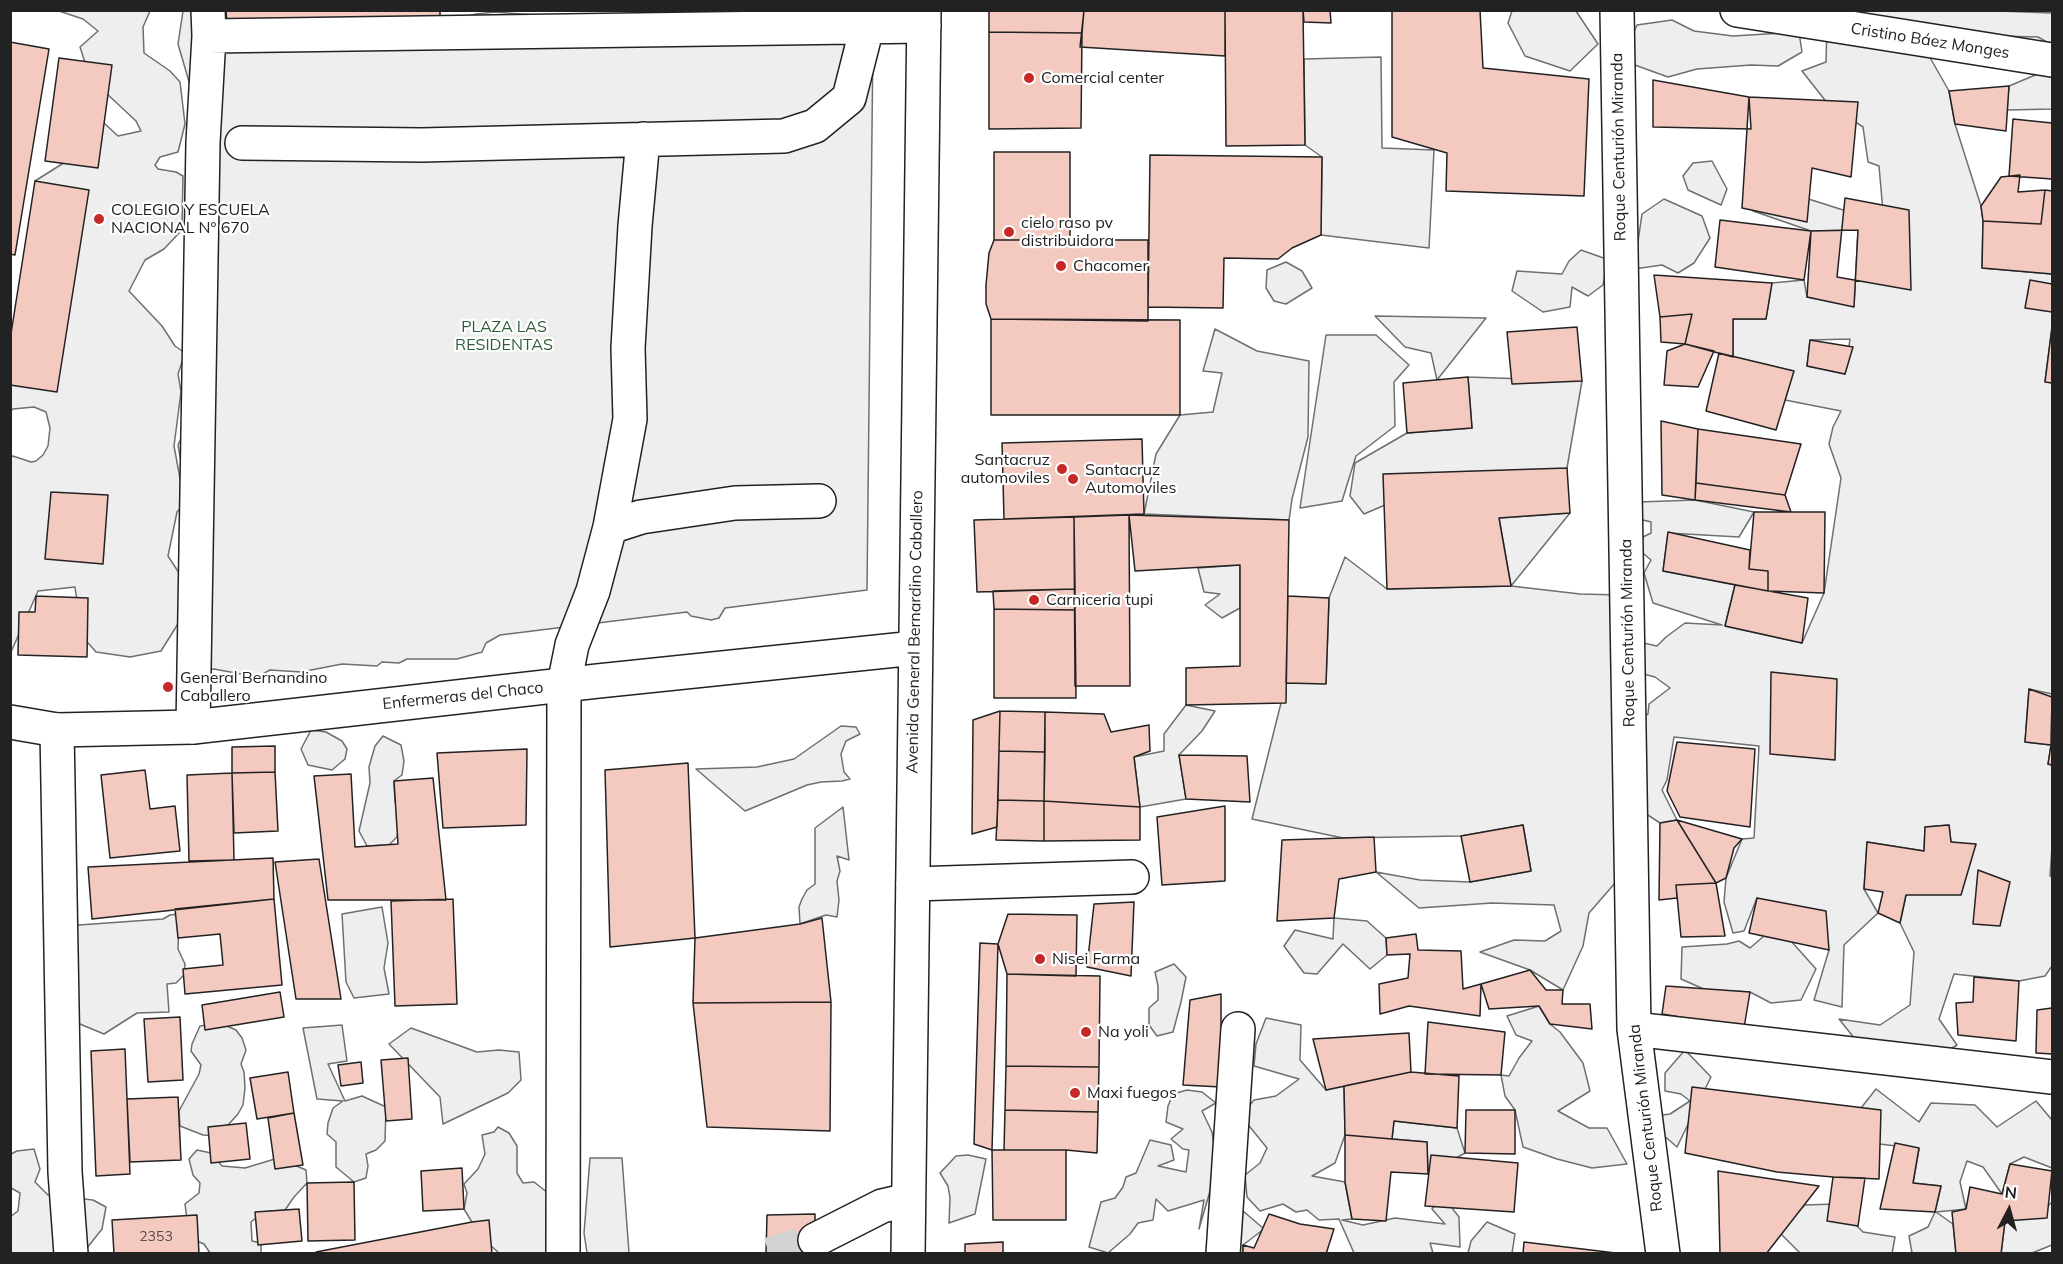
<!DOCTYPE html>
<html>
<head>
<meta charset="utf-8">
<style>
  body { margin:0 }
  #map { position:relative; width:2063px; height:1264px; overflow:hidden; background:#fff; font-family:Mulish,sans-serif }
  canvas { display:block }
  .frame { position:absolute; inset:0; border:12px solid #222; pointer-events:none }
  .north { position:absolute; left:1979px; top:1180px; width:60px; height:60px; -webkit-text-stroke:4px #fff; paint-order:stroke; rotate:6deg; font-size:16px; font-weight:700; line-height:24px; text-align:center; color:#222 }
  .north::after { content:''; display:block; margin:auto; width:21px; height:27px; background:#222; clip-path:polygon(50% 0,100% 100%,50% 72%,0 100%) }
</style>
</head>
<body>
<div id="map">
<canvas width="2063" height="1264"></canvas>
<div class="frame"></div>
<div class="north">N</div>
</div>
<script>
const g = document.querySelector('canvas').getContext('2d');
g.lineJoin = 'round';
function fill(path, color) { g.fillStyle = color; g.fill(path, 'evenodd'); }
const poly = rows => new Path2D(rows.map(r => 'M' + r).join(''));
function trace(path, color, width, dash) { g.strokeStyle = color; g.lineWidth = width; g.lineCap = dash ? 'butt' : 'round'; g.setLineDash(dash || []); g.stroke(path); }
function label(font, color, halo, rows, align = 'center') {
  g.font = font + ' Mulish,sans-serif'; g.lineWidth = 4.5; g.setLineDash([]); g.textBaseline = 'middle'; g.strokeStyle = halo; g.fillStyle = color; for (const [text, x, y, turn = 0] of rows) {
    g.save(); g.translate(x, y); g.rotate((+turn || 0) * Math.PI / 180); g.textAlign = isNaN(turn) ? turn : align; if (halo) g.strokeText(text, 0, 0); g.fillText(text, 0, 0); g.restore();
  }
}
const green = poly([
  [796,10,829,28,833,38,873,38,867,590,725,608,719,618,711,620,691,616,687,612,500,635,486,643,482,652,457,659,407,659,399,663,382,662,377,666,342,664,301,672,270,670,261,675,246,675,214,669,195,671,195,664,190,662,186,645,185,612,191,597,189,564,185,543,189,525,184,504,177,512,168,556,181,576,185,594,181,619,161,651,130,657,96,652,82,636,75,587,38,591,11,652,11,457,13,456,31,462,36,461,43,455,48,446,50,428,46,412,34,407,13,409,11,411,10,347,14,352,20,371,25,380,32,380,32,367,43,340,58,335,58,314,53,294,45,284,40,255,54,246,73,230,48,228,35,181,81,152,89,131,104,123,118,136,141,131,136,121,90,78,80,47,98,31,83,19,59,11,150,11,143,27,144,53,170,71,180,82,185,124,178,152,160,157,155,165,158,169,176,172,183,176,182,225,180,232,164,249,145,260,129,291,162,326,175,346,185,353,178,374,181,392,174,446,184,500,184,479,178,445,182,436,184,402,191,395,193,383,206,373,216,114,196,98,190,85,178,44,183,11,223,11,251,16,272,13,368,21,390,16,425,16,456,19,476,14,495,12,598,20,634,13,669,16,716,16,747,11,796,10],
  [1972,10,2052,13,2052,45,2038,37,1995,36,1782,11,1972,10],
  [1512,11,1576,11,1598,44,1570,71,1525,56,1508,23,1512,11],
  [1672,20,1694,31,1733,36,1799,32,1802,52,1778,66,1751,65,1697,69,1668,77,1632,64,1628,45,1637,25,1672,20],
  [1827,26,1920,40,1949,91,1955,124,1981,206,1983,221,1982,268,2052,274,2052,327,2045,381,2052,383,2052,694,2029,689,2025,742,2051,745,2048,764,2052,765,2052,847,2050,876,2052,877,2052,966,2045,976,2019,981,1954,974,1939,1019,1957,1045,1937,1057,1871,1059,1839,1019,1880,1025,1910,1005,1914,952,1900,923,1906,895,1976,845,1951,842,1949,825,1925,827,1924,851,1867,842,1864,889,1878,913,1844,945,1842,1007,1814,1000,1829,950,1757,898,1744,931,1733,933,1724,902,1726,878,1742,839,1754,838,1759,746,1674,737,1667,780,1662,790,1677,820,1660,823,1622,798,1622,875,1589,913,1583,946,1563,990,1530,970,1480,952,1514,940,1545,941,1561,931,1554,905,1492,903,1419,908,1376,872,1420,880,1470,882,1531,871,1523,825,1461,836,1343,838,1252,819,1286,683,1326,683,1329,598,1345,557,1387,589,1511,586,1499,518,1570,513,1511,586,1580,594,1621,595,1621,638,1657,646,1666,637,1685,623,1722,625,1653,603,1644,573,1651,560,1631,543,1651,533,1651,522,1639,519,1639,502,1695,500,1754,512,1739,537,1668,533,1663,571,1735,585,1725,626,1802,643,1824,593,1841,478,1829,444,1833,427,1841,411,1785,400,1793,371,1733,357,1733,319,1766,319,1772,283,1804,280,1807,297,1854,306,1858,230,1811,231,1753,211,1774,188,1884,223,1879,166,1868,162,1863,127,1828,104,1802,71,1826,62,1827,26],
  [1850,339,1845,374,1807,366,1810,340,1850,339],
  [1621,668,1655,677,1670,688,1649,704,1648,714,1622,727,1621,668],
  [1381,57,1382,148,1434,150,1429,248,1321,235,1322,157,1305,145,1304,59,1381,57],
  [2052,68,2052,109,2007,110,2009,86,2052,68],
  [1712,161,1727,189,1721,205,1688,190,1683,176,1693,163,1712,161],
  [1664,199,1702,216,1710,238,1694,263,1678,273,1662,265,1634,269,1642,214,1664,199],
  [1581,250,1609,260,1603,285,1588,296,1572,287,1570,307,1543,312,1512,291,1517,271,1562,274,1569,261,1581,250],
  [1286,262,1302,271,1312,288,1286,304,1274,301,1266,288,1267,270,1286,262],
  [1375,316,1486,318,1437,380,1431,353,1405,347,1375,316],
  [1215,329,1257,351,1309,361,1308,437,1292,499,1289,520,1144,514,1156,454,1180,415,1213,412,1222,373,1203,371,1215,329],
  [1326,335,1376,335,1409,365,1394,382,1395,426,1356,456,1342,501,1300,508,1326,335],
  [1468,377,1582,381,1567,468,1385,505,1364,514,1350,496,1355,463,1407,433,1472,428,1468,377],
  [1240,565,1240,608,1222,618,1205,605,1220,594,1204,592,1198,568,1240,565],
  [1186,705,1215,711,1202,731,1179,755,1186,799,1140,807,1134,757,1164,751,1164,734,1186,705],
  [841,726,856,727,860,734,846,741,841,754,844,772,850,779,842,781,821,782,807,785,745,811,696,769,757,767,794,759,841,726],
  [311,730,326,732,342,741,347,749,345,759,332,770,308,765,301,749,311,730],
  [383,736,401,745,404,761,402,775,394,781,395,801,401,820,397,837,389,845,367,846,359,831,370,783,369,767,375,746,383,736],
  [843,807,849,860,837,856,840,871,837,881,839,900,837,917,826,915,800,924,799,907,802,899,807,890,815,884,815,828,843,807],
  [382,907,388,943,384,968,389,994,354,998,346,982,342,914,382,907],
  [179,914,178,949,185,964,184,975,176,983,167,984,169,1012,137,1013,104,1034,75,1022,65,926,163,919,170,915,179,914],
  [1334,918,1367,921,1386,938,1387,955,1370,969,1343,944,1317,974,1304,973,1284,946,1295,930,1333,939,1334,918],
  [1764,936,1791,941,1816,969,1801,1000,1771,1003,1750,992,1706,990,1681,979,1682,947,1727,944,1739,941,1750,948,1764,936],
  [1174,964,1186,977,1181,1002,1173,1032,1157,1036,1149,1025,1149,1008,1158,1000,1158,986,1155,972,1174,964],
  [1539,1006,1550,1024,1560,1032,1583,1063,1590,1091,1558,1111,1589,1128,1607,1128,1627,1164,1592,1168,1557,1159,1523,1147,1515,1110,1505,1096,1501,1075,1509,1076,1519,1058,1532,1041,1516,1035,1507,1016,1539,1006],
  [1266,1018,1301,1025,1300,1060,1326,1090,1344,1086,1345,1135,1335,1163,1312,1176,1345,1182,1352,1219,1342,1220,1363,1225,1395,1218,1445,1224,1432,1209,1442,1195,1459,1217,1460,1247,1430,1243,1433,1253,1354,1253,1339,1219,1319,1220,1307,1210,1296,1212,1283,1204,1260,1211,1247,1197,1245,1175,1260,1163,1267,1148,1241,1116,1254,1100,1276,1096,1299,1079,1254,1066,1256,1044,1266,1018],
  [220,1023,236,1030,242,1038,246,1050,241,1064,244,1072,245,1088,243,1105,238,1114,218,1136,203,1135,180,1126,179,1111,199,1074,201,1065,191,1051,192,1044,200,1026,220,1023],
  [342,1025,347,1061,328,1064,345,1101,362,1096,386,1107,385,1141,376,1150,366,1154,368,1166,366,1178,354,1182,336,1167,336,1142,327,1134,328,1123,333,1108,343,1101,317,1099,303,1028,342,1025],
  [411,1028,477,1052,499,1050,519,1052,521,1080,508,1093,443,1124,440,1097,389,1044,411,1028],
  [1685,1050,1711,1077,1677,1147,1662,1134,1648,1117,1670,1114,1690,1101,1681,1094,1665,1091,1665,1073,1685,1050],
  [1876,1089,1919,1122,1931,1103,1975,1105,1997,1127,2036,1101,2052,1120,2052,1168,2024,1157,2010,1164,2002,1194,1983,1167,1967,1161,1960,1182,1966,1209,1936,1212,1953,1224,1956,1253,1912,1253,1909,1236,1928,1227,1935,1212,1941,1186,1913,1183,1919,1149,1880,1144,1861,1108,1876,1089],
  [1187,1090,1202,1092,1216,1103,1202,1111,1212,1132,1217,1167,1199,1229,1204,1200,1168,1211,1156,1199,1153,1220,1138,1223,1130,1234,1108,1253,1089,1247,1101,1202,1115,1198,1123,1187,1126,1177,1136,1173,1150,1140,1171,1145,1174,1160,1158,1166,1186,1172,1189,1150,1183,1149,1171,1139,1183,1129,1166,1122,1168,1106,1173,1094,1187,1090],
  [1394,1121,1457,1128,1465,1153,1428,1174,1427,1142,1392,1139,1394,1121],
  [498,1127,509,1133,517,1146,517,1173,523,1183,534,1182,548,1193,549,1253,499,1253,481,1237,464,1209,467,1193,464,1184,478,1169,485,1154,482,1135,494,1132,498,1127],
  [34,1149,40,1169,35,1182,48,1195,93,1200,106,1207,102,1229,83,1253,11,1253,10,1217,18,1211,20,1193,11,1188,11,1154,17,1151,34,1149],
  [197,1150,211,1153,222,1166,245,1168,278,1158,306,1170,307,1183,294,1197,285,1210,263,1212,251,1222,252,1241,261,1243,261,1253,210,1253,204,1244,192,1239,187,1220,185,1204,199,1193,200,1183,193,1175,189,1159,197,1150],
  [968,1155,986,1159,975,1214,949,1223,950,1198,948,1186,940,1173,956,1156,968,1155],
  [590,1158,622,1158,629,1253,587,1253,584,1233,590,1158],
  [2052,1202,2052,1245,2032,1253,2001,1254,2005,1221,2048,1206,2052,1202],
  [1235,1204,1264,1229,1243,1245,1243,1253,1221,1254,1235,1204],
  [1835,1204,1863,1232,1895,1237,1892,1254,1800,1253,1778,1231,1805,1205,1835,1204],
  [1487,1222,1515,1234,1512,1253,1468,1253,1471,1241,1487,1222]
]);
fill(green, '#eee');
trace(green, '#6f6f6f', 1.5);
const building = poly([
  [226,10,440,10,440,19,227,27,226,10],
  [989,10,1084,10,1082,33,989,32,989,10],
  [1084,10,1225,10,1225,56,1080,47,1084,10],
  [1225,10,1303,10,1305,145,1226,146,1225,10],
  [1303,10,1330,10,1331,23,1304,22,1303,10],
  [1392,10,1480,10,1483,68,1589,79,1584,196,1446,191,1447,153,1392,137,1392,10],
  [989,32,1082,33,1081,128,989,129,989,32],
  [10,42,49,49,15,255,10,254,10,42],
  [59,58,112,65,98,168,45,161,59,58],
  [1653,80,1749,97,1751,129,1653,127,1653,80],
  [2009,86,2006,131,1955,124,1949,91,2009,86],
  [1749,97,1858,102,1851,177,1812,168,1807,222,1742,208,1749,97],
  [2013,119,2052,123,2052,179,2009,176,2013,119],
  [994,152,1070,152,1070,240,994,240,994,152],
  [1150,155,1322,157,1321,235,1292,248,1278,259,1224,258,1223,308,1148,307,1150,155],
  [2020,175,2018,192,2045,190,2041,224,1983,221,1981,206,2001,177,2020,175],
  [35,181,89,190,57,392,10,385,10,340,35,181],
  [2045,190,2052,191,2052,274,1982,268,1983,221,2041,224,2045,190],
  [1845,198,1909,210,1911,290,1837,277,1845,198],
  [1720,220,1811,231,1804,280,1715,267,1720,220],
  [1858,230,1854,307,1807,297,1811,231,1858,230],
  [994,240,1148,240,1148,321,991,319,986,304,986,285,989,253,994,240],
  [1654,275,1772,283,1766,319,1733,319,1733,357,1685,344,1692,314,1660,317,1654,275],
  [2030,280,2052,284,2052,312,2025,308,2030,280],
  [1692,314,1685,344,1661,342,1660,317,1692,314],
  [991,319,1180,320,1180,415,991,415,991,319],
  [1577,327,1582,381,1512,384,1507,332,1577,327],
  [2052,327,2052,383,2045,382,2052,327],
  [1810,340,1853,347,1845,374,1807,366,1810,340],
  [1685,344,1714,351,1698,387,1664,385,1667,351,1685,344],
  [1719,353,1794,371,1776,430,1706,411,1719,353],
  [1468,377,1472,428,1407,433,1403,383,1468,377],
  [1661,421,1698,429,1695,500,1662,495,1661,421],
  [1698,429,1801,444,1785,495,1696,483,1698,429],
  [1142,439,1144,514,1004,519,1002,443,1142,439],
  [1567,468,1570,513,1499,518,1511,586,1387,589,1383,474,1567,468],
  [1696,483,1785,495,1791,512,1695,500,1696,483],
  [51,492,108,495,103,564,45,559,51,492],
  [1754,512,1825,512,1824,593,1768,591,1768,571,1749,569,1754,512],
  [1129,515,1130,686,1075,686,1074,517,1129,515],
  [1129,515,1289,520,1286,703,1186,705,1186,668,1240,666,1240,565,1135,571,1129,515],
  [1074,517,1075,589,977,592,974,520,1074,517],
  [1668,532,1750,550,1749,569,1768,571,1768,591,1663,571,1668,532],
  [1735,585,1808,598,1802,643,1725,626,1735,585],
  [1075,589,1075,610,994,609,993,591,1075,589],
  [36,596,88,598,87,657,18,655,19,612,35,612,36,596],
  [1288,596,1329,598,1326,684,1286,683,1288,596],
  [994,609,1075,610,1076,698,994,698,994,609],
  [1771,672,1837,679,1835,760,1770,754,1771,672],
  [2029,689,2052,697,2051,745,2025,742,2029,689],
  [1000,711,1045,712,1045,752,999,751,1000,711],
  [1000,711,997,827,972,834,973,720,1000,711],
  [1045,712,1104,714,1111,732,1149,725,1150,751,1134,757,1140,807,1044,801,1045,712],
  [2052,739,2052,765,2048,764,2052,739],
  [1677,742,1755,749,1750,827,1680,817,1667,791,1677,742],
  [275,746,275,772,232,773,232,747,275,746],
  [527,749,526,825,443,828,437,753,527,749],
  [999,751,1045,752,1044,801,998,800,999,751],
  [1179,755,1247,756,1250,802,1186,799,1179,755],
  [688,763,695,938,610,947,605,770,688,763],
  [145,770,150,809,175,806,180,851,110,858,101,775,145,770],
  [275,772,278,831,234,833,232,773,275,772],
  [232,773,234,860,189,861,187,775,232,773],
  [351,774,355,847,398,844,394,781,433,778,446,900,328,900,314,776,351,774],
  [998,800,1044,801,1044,841,996,840,998,800],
  [1044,801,1140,807,1140,840,1044,841,1044,801],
  [1225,806,1225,881,1162,885,1157,817,1225,806],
  [1677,820,1742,839,1734,848,1726,878,1716,883,1677,820],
  [1677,820,1716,883,1676,885,1677,898,1659,900,1660,823,1677,820],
  [1523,825,1531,871,1470,882,1461,836,1523,825],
  [1949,825,1951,842,1976,844,1961,895,1906,895,1900,923,1878,913,1883,892,1864,889,1867,842,1924,851,1925,827,1949,825],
  [1374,837,1376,872,1339,879,1334,918,1277,921,1282,840,1374,837],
  [273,858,274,899,92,919,88,867,273,858],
  [319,859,341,999,296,999,275,862,319,859],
  [1978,870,2010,882,2000,926,1973,924,1978,870],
  [1716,883,1725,936,1681,937,1676,885,1716,883],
  [1757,898,1826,911,1829,950,1749,933,1757,898],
  [274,899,282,985,185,994,183,969,223,965,220,934,178,938,175,909,274,899],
  [453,899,457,1004,395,1006,391,901,453,899],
  [1134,902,1131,976,1087,967,1094,904,1134,902],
  [1008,914,1077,915,1076,976,1007,974,998,944,1008,914],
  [822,918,831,1002,693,1003,695,938,800,924,822,918],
  [1416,934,1418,950,1461,951,1463,989,1481,984,1480,1016,1409,1006,1380,1014,1379,984,1408,978,1410,954,1387,955,1386,938,1416,934],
  [980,943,998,944,992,1150,974,1144,980,943],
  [1530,970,1546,990,1563,990,1562,1004,1590,1004,1592,1029,1550,1024,1539,1006,1489,1009,1481,984,1530,970],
  [1007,974,1100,976,1099,1067,1006,1066,1007,974],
  [1974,977,2019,981,2016,1041,1958,1035,1956,1003,1973,1002,1974,977],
  [1666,986,1750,992,1744,1028,1662,1014,1666,986],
  [280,992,284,1017,205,1030,202,1005,280,992],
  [1221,994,1221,1087,1183,1085,1190,1000,1221,994],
  [831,1002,830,1131,707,1127,693,1003,831,1002],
  [2052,1008,2052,1054,2036,1053,2037,1010,2052,1008],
  [180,1017,183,1080,148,1082,144,1019,180,1017],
  [1428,1022,1505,1032,1501,1075,1425,1074,1428,1022],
  [1409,1033,1411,1072,1326,1090,1313,1039,1409,1033],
  [125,1049,130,1174,96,1176,91,1051,125,1049],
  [408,1058,412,1119,386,1121,381,1060,408,1058],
  [361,1062,363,1083,341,1086,338,1065,361,1062],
  [1006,1066,1099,1067,1098,1112,1005,1110,1006,1066],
  [288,1072,294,1113,257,1119,250,1078,288,1072],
  [1411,1072,1459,1076,1457,1128,1394,1121,1392,1139,1345,1135,1344,1086,1411,1072],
  [1692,1087,1881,1110,1879,1179,1833,1177,1777,1172,1685,1153,1692,1087],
  [178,1097,181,1160,130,1162,127,1099,178,1097],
  [1005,1110,1098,1112,1097,1153,1066,1150,1004,1150,1005,1110],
  [1466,1110,1515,1110,1515,1154,1465,1153,1466,1110],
  [294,1113,303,1165,275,1169,268,1118,294,1113],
  [246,1123,250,1159,211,1163,208,1127,246,1123],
  [1345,1135,1427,1142,1428,1174,1391,1172,1386,1221,1352,1219,1345,1182,1345,1135],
  [1895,1143,1919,1148,1913,1183,1941,1186,1935,1212,1880,1209,1895,1143],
  [992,1150,1066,1150,1066,1220,993,1220,992,1150],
  [1431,1155,1518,1163,1514,1212,1425,1206,1431,1155],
  [2010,1164,2052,1171,2047,1218,2005,1221,2001,1254,1956,1254,1952,1212,1966,1209,1970,1187,2002,1194,2010,1164],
  [462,1168,464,1209,423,1211,421,1171,462,1168],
  [1718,1171,1819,1186,1766,1254,1720,1254,1718,1171],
  [1833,1177,1865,1178,1858,1226,1827,1221,1833,1177],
  [354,1182,355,1240,308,1241,307,1183,354,1182],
  [299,1209,302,1241,258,1245,255,1212,299,1209],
  [815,1214,815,1254,766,1254,767,1215,815,1214],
  [1269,1214,1300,1224,1334,1229,1326,1254,1243,1254,1243,1245,1254,1248,1269,1214],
  [197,1215,199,1254,114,1254,112,1220,197,1215],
  [489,1220,492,1254,316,1254,316,1252,472,1222,489,1220],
  [1003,1242,1003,1254,965,1254,965,1244,1003,1242],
  [1524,1242,1624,1254,1523,1254,1524,1242]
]);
fill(building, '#f3c9c0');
trace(building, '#222', 1.5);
trace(poly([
  [769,1254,815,1240]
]), '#d3d3d3', 33, [33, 16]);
const minor = poly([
  [1617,10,1634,1029,1663,1254],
  [1737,10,2052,60],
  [209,36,924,26],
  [242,143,422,145,784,136,815,126,849,98,867,27],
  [610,527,641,517,735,503,819,501],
  [193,727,203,142,209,36,208,10],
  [57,730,65,1172,71,1254],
  [913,884,1132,877],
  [1634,1029,2052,1077],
  [815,1240,882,1206,908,1200],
  [563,1254,564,685,572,645,593,591,610,527,630,419,628,348,635,226,643,139],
  [1223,1254,1238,1029]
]);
const major = poly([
  [10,722,57,730,193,727,598,681,915,648],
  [908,1254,924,10]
]);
trace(minor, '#222', 36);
trace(major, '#222', 36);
trace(minor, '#fff', 33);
trace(major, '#fff', 33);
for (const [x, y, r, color] of [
  [1029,78,6,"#c62828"],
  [99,219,6,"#c62828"],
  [1009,232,6,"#c62828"],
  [1061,266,6,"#c62828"],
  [1062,469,6,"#c62828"],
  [1073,479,6,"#c62828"],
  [1034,600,6,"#c62828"],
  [168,687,6,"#c62828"],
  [1040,959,6,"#c62828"],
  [1086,1032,6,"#c62828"],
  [1075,1093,6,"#c62828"]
]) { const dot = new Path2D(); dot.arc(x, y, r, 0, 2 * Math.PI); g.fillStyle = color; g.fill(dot); trace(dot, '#fff', 2); }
label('14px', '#564c4a', null, [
  ["2353",156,1237]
]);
label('16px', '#222', '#fff', [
  ["Cristino Báez Monges",1930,41,9],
  ["Roque Centurión Miranda",1619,147,-91],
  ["Avenida General Bernardino Caballero",915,632,-89],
  ["Roque Centurión Miranda",1628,633,-91],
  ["Enfermeras del Chaco",463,696,-6],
  ["Roque Centurión Miranda",1646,1118,-97]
]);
label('16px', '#222', '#fff', [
  ["Comercial center",1041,78],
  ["COLEGIO Y ESCUELA",111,210],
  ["NACIONAL N° 670",111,228],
  ["cielo raso pv",1021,223],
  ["distribuidora",1021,241],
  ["Chacomer",1073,266],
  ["Santacruz",1050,460,"right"],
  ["automoviles",1050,478,"right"],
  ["Santacruz",1085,470],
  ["Automoviles",1085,488],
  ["Carniceria tupi",1046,600],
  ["General Bernandino",180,678],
  ["Caballero",180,696],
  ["Nisei Farma",1052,959],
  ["Na yoli",1098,1032],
  ["Maxi fuegos",1087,1093]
], 'left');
label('16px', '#2f5e38', '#fff', [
  ["PLAZA LAS",504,327],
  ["RESIDENTAS",504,345]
]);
</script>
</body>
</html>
